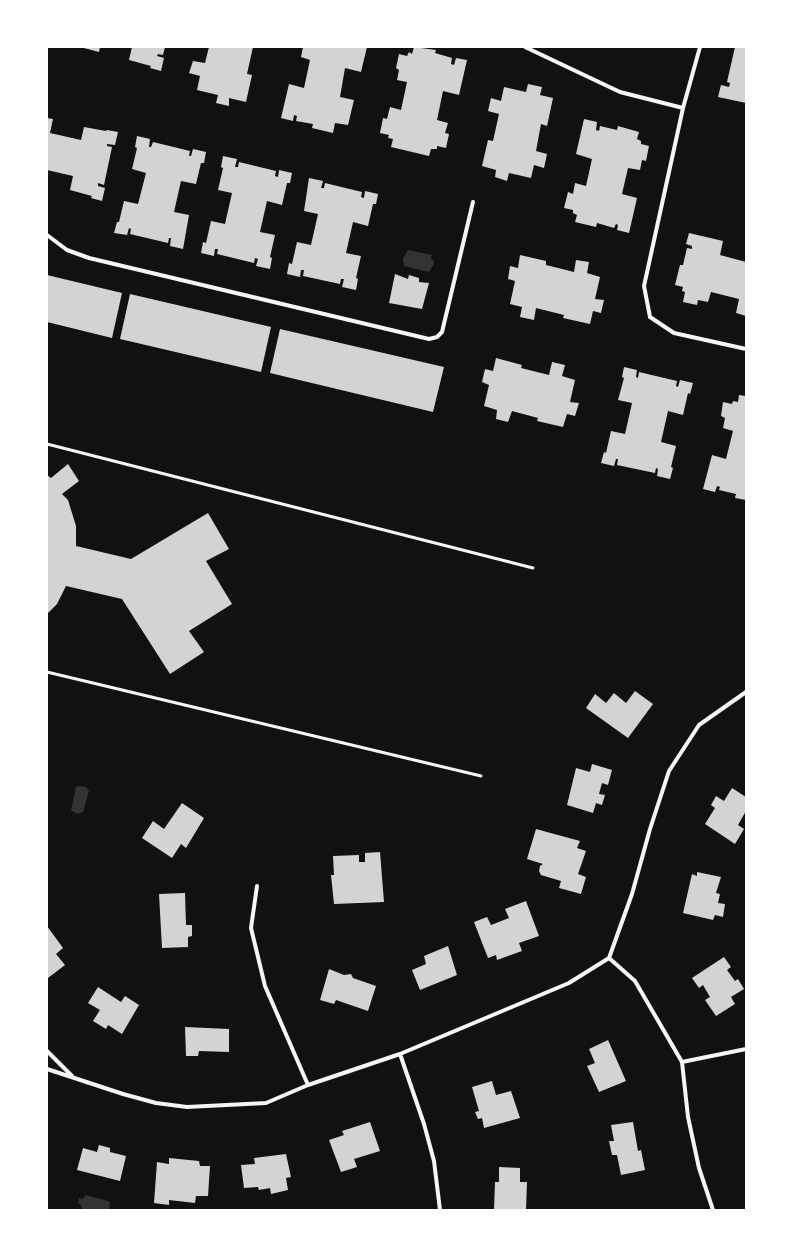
<!DOCTYPE html>
<html>
<head>
<meta charset="utf-8">
<style>
  body { margin:0 }
  #map { position:relative; width:793px; height:1257px; overflow:hidden; background:#111; font-family:Figtree,sans-serif }
  canvas { display:block }
  .frame { position:absolute; inset:0; border:48px solid #fff; pointer-events:none }
</style>
</head>
<body>
<div id="map">
<canvas width="793" height="1257"></canvas>
<div class="frame"></div>
</div>
<script>
const g = document.querySelector('canvas').getContext('2d');
g.lineJoin = 'round';
function fill(path, color) { g.fillStyle = color; g.fill(path, 'evenodd'); }
const poly = rows => new Path2D(rows.map(r => 'M' + r).join(''));
function trace(path, color, width, dash) { g.strokeStyle = color; g.lineWidth = width; g.lineCap = dash ? 'butt' : 'round'; g.setLineDash(dash || []); g.stroke(path); }
fill(poly([
  [408,250,432,255,431,259,434,261,434,264,429,272,404,266,403,259],
  [78,786,86,787,89,791,83,812,77,814,71,810,76,787],
  [86,1195,108,1201,110,1202,109,1210,82,1209,80,1204,78,1203,79,1198,82,1199]
]), '#333');
fill(poly([
  [80,47,100,47,99,52],
  [132,47,165,47,163,55,158,54,157,56,164,58,161,71,150,68,151,66,129,60],
  [209,47,253,47,247,74,252,75,246,102,229,98,229,106,216,103,218,95,197,90,200,76,189,73,193,61,205,63],
  [303,47,367,47,361,72,345,68,340,97,354,100,348,125,335,123,333,133,312,128,313,124,296,121,297,116,294,115,293,121,281,118,289,84,304,88,310,60,301,57],
  [414,47,436,50,435,53,452,58,451,64,454,65,456,58,467,60,459,95,443,91,437,120,448,123,445,133,449,134,446,148,437,146,437,149,431,149,429,156,391,147,393,139,388,138,389,135,380,133,383,118,387,119,390,107,401,110,407,82,397,80,399,70,396,68,399,54,407,56,409,52,412,54],
  [735,47,746,47,746,103,718,97,721,85,729,87,730,83,727,82],
  [528,84,542,87,540,95,553,98,547,126,541,124,536,151,547,154,544,168,534,165,531,178,509,173,507,181,495,177,496,170,482,166,488,140,493,141,499,114,488,111,491,98,501,101,504,87,526,92],
  [47,118,53,119,50,133,81,140,84,127,106,131,107,130,118,132,115,145,107,144,107,146,112,147,104,185,98,183,98,186,105,188,102,201,91,198,92,196,70,190,73,176,47,170],
  [584,119,597,122,596,130,599,131,600,126,617,130,618,126,639,132,637,139,641,141,641,144,649,146,646,161,642,160,640,170,628,168,622,194,637,198,629,233,617,230,618,225,616,224,614,228,597,223,596,227,575,222,577,215,573,213,573,210,564,208,568,192,573,194,575,183,586,186,592,159,576,154],
  [137,136,150,139,149,147,151,147,153,142,190,151,189,156,191,156,193,149,206,152,204,163,201,163,196,184,181,181,174,212,189,215,183,249,170,246,171,238,169,238,168,243,130,234,131,229,129,228,127,235,114,233,117,222,119,222,124,201,138,204,146,173,132,169,137,148,135,147],
  [223,156,237,159,235,167,238,167,239,162,276,171,275,176,278,177,279,170,292,173,290,183,287,183,282,205,267,201,260,232,275,235,270,257,272,258,270,269,256,266,258,259,255,258,254,263,217,254,218,249,215,249,214,256,201,253,203,242,206,243,211,221,225,224,232,193,218,190,223,168,221,167],
  [309,178,323,181,321,188,324,188,325,183,362,192,361,197,364,198,365,191,378,194,376,204,373,204,368,226,353,222,346,253,361,256,356,278,358,279,356,290,342,287,344,279,341,279,340,284,303,276,304,270,301,270,300,277,287,274,289,263,292,264,297,242,311,245,318,214,304,211],
  [689,233,723,241,720,255,746,262,746,316,736,313,739,299,711,292,708,302,698,300,697,305,683,302,685,292,682,291,683,287,675,285,680,265,683,265,687,248,692,249,692,246,686,244],
  [520,255,546,261,546,265,574,272,576,260,589,262,587,273,600,277,595,299,604,300,601,313,593,311,590,324,563,318,564,315,536,308,534,320,520,317,522,307,510,304,515,281,508,279,510,266,518,268],
  [395,274,408,279,409,275,419,278,419,282,429,283,422,309,389,303],
  [47,275,122,293,112,338,47,322],
  [130,294,271,327,261,372,120,339],
  [280,329,444,367,433,412,270,373],
  [496,358,522,365,521,368,549,375,552,362,565,365,562,376,575,380,570,402,579,403,575,416,567,414,563,427,537,421,538,418,512,411,508,422,496,419,497,410,484,406,489,385,482,382,485,369,493,371],
  [624,367,637,370,636,377,638,378,639,372,677,381,676,386,678,387,680,380,693,383,690,394,688,393,683,415,668,411,661,442,676,446,671,467,673,468,670,479,657,476,658,469,656,468,655,473,617,465,618,459,616,459,614,466,601,463,604,452,606,453,611,431,625,434,632,403,618,400,624,378,622,377],
  [739,395,746,396,746,500,735,498,736,494,719,490,720,487,717,486,715,492,703,489,712,455,726,459,733,431,723,428,725,418,721,416,723,402,732,404,733,401,738,402],
  [68,464,79,481,62,494,68,500,76,526,76,546,131,559,208,513,229,549,206,561,232,604,189,631,204,652,170,674,122,599,66,586,57,604,47,614,47,475,51,478],
  [635,691,653,704,628,738,586,708,595,694,606,703,614,693,626,703],
  [592,764,612,770,608,785,602,783,599,794,605,795,602,805,596,803,593,813,567,805,576,768,590,772],
  [732,788,746,797,746,811,738,825,744,829,735,844,705,824,715,808,711,805,716,796,724,801],
  [182,803,204,818,186,848,181,844,172,858,142,838,153,821,164,829],
  [536,829,580,841,577,848,586,851,578,874,586,877,581,894,559,888,561,881,541,875,539,871,540,866,543,864,527,859],
  [380,852,384,902,334,904,331,875,334,875,333,856,359,855,359,862,365,862,365,853],
  [697,872,721,877,716,893,720,894,718,903,725,904,723,917,715,915,713,920,683,913,692,874,697,876],
  [185,893,186,925,192,925,192,936,188,937,188,947,162,948,159,894],
  [526,901,539,936,519,943,522,951,497,960,496,955,488,958,474,922,487,917,491,925,509,918,505,909],
  [47,926,63,948,56,954,65,965,48,978],
  [448,946,457,975,420,990,412,970,426,964,424,956],
  [724,957,731,967,727,970,735,981,738,979,744,989,731,997,735,1004,716,1016,705,1000,710,997,703,985,699,988,692,978],
  [329,969,344,975,351,974,353,978,376,986,368,1011,336,1000,334,1004,320,1000],
  [98,987,121,1002,125,996,139,1005,122,1034,108,1025,106,1029,93,1021,100,1010,88,1003],
  [185,1027,229,1029,229,1052,199,1051,198,1056,186,1056],
  [608,1040,626,1081,599,1092,587,1066,595,1063,589,1049],
  [492,1081,496,1095,511,1091,520,1118,484,1128,482,1118,478,1119,475,1112,479,1111,472,1087],
  [370,1122,380,1151,354,1159,357,1167,341,1172,329,1140,344,1135,342,1131],
  [633,1122,638,1151,641,1150,645,1170,621,1175,617,1155,612,1155,609,1141,614,1141,611,1125],
  [99,1145,110,1148,110,1152,126,1156,120,1181,77,1170,83,1148,97,1152],
  [286,1154,291,1177,286,1178,288,1190,271,1194,270,1188,259,1190,258,1187,244,1188,241,1165,255,1164,254,1158],
  [169,1158,199,1161,200,1166,210,1166,208,1196,196,1196,195,1203,169,1200,169,1205,154,1203,157,1162,169,1164],
  [499,1167,520,1168,520,1182,527,1182,526,1210,494,1210,495,1182,499,1182]
]), '#d3d3d3');
trace(poly([
  [47,444,533,568],
  [47,672,481,776]
]), '#f5f5f5', 3);
trace(poly([
  [525,47,620,92,683,108],
  [700,47,683,108,644,286,650,317,674,333,746,349],
  [47,235,67,250,89,258,429,339,437,337,442,332,473,202],
  [257,886,251,928,265,986,308,1085],
  [609,958,635,981,682,1062,688,1117,699,1168,713,1210],
  [47,1051,72,1076],
  [400,1054,424,1124,434,1161,440,1210],
  [682,1062,746,1049],
  [47,1069,123,1094,156,1103,187,1107,266,1103,308,1085,400,1054,569,983,609,958,632,894,650,829,669,771,699,725,746,692]
]), '#f5f5f5', 4);
</script>
</body>
</html>
